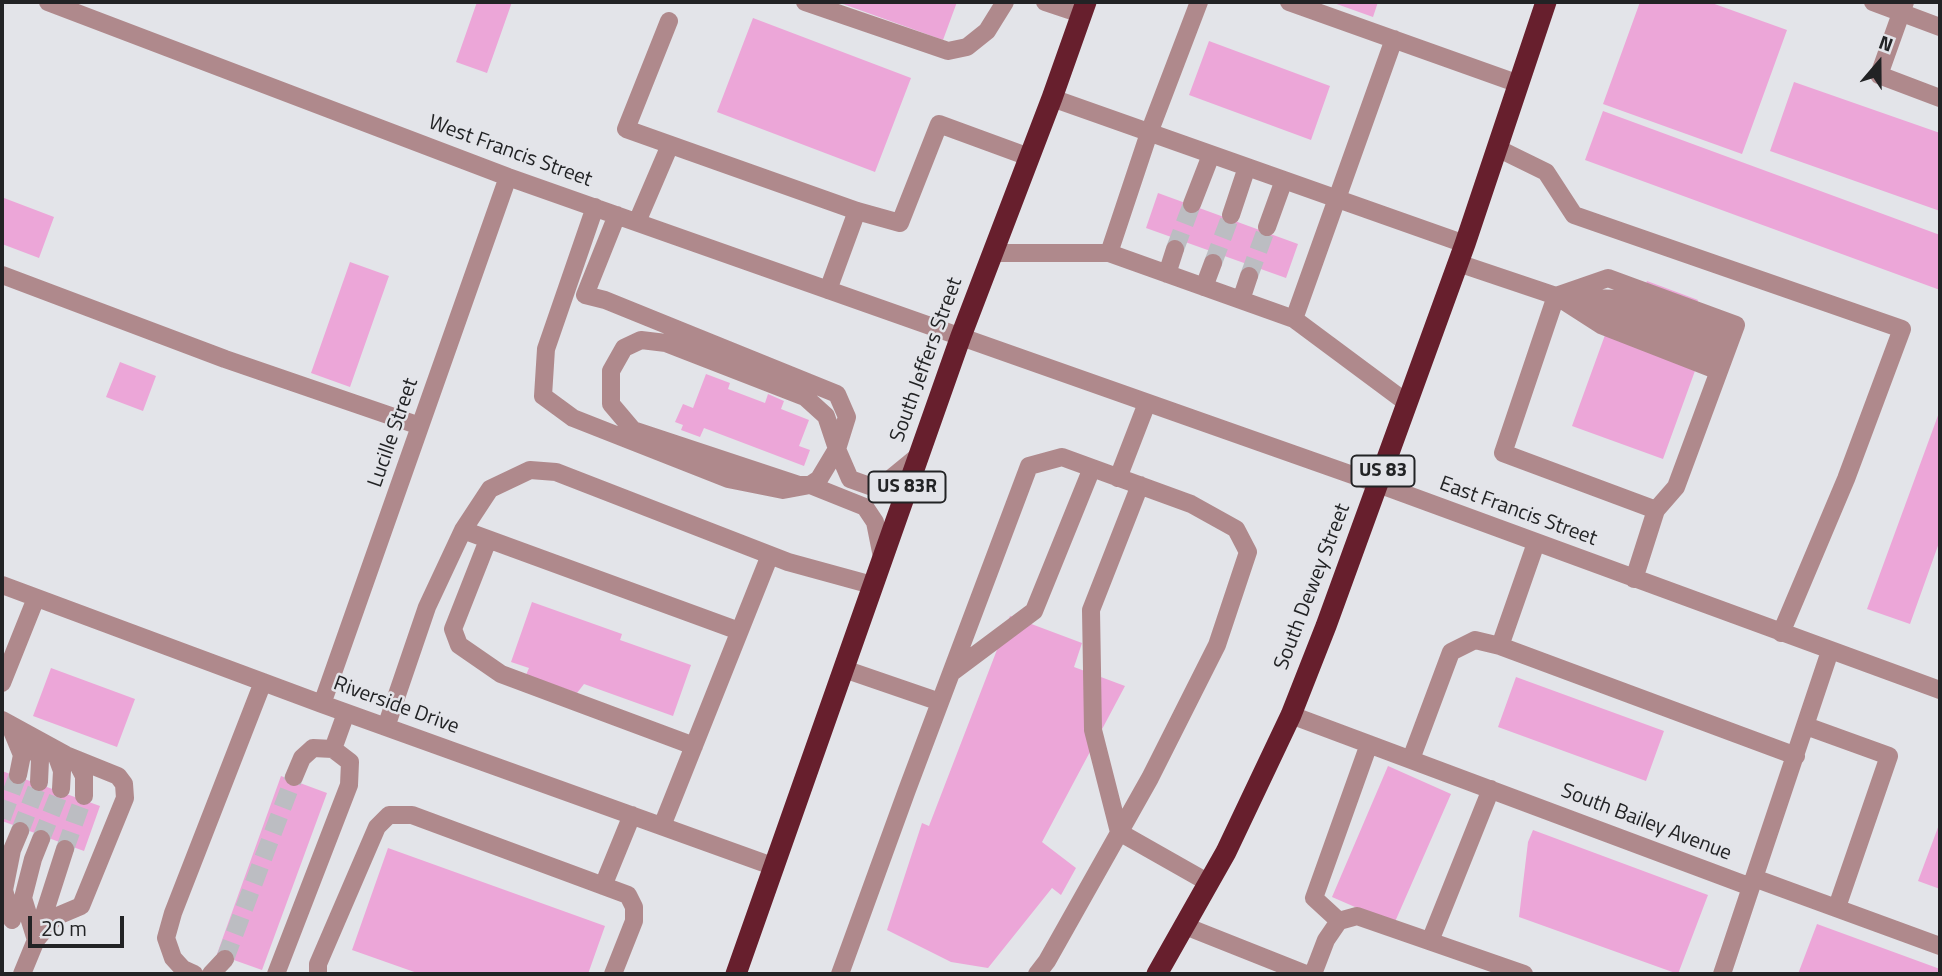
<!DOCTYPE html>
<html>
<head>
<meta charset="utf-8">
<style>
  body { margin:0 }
  #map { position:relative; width:1942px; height:976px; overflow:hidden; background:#e3e4e9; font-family:"Titillium Web",sans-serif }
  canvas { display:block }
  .frame { position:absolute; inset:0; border:4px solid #222325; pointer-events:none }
  .north { position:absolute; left:1844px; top:28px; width:70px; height:70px; -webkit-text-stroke:5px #e3e4e9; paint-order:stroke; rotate:20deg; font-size:19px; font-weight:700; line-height:28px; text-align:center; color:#222325 }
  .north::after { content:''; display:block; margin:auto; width:24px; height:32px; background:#222325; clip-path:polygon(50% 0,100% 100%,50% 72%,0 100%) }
  .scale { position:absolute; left:28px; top:916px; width:96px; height:32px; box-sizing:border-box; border:4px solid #222325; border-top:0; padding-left:9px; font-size:21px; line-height:24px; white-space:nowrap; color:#222325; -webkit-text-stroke:5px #e3e4e9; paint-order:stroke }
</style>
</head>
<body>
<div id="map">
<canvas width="1942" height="976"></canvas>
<div class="frame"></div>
<div class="north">N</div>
<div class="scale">20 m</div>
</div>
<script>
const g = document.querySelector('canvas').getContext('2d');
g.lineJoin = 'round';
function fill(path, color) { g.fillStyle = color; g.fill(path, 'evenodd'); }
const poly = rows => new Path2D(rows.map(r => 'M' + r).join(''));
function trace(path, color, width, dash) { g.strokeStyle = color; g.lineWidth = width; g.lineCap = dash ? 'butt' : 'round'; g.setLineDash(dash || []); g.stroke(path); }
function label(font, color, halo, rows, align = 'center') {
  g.font = font + ' "Titillium Web",sans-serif'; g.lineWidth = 5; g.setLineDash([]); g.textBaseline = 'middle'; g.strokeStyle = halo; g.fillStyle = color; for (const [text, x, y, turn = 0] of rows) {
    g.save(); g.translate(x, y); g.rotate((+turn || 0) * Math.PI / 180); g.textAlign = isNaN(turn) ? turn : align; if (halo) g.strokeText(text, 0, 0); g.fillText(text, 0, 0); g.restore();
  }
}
fill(poly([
  [477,2,512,2,487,73,456,62],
  [844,2,957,2,943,40,843,4],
  [1331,2,1378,2,1373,17],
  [1640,2,1709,2,1787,30,1742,154,1603,104],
  [753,18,911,78,875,172,717,112],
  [1209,41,1330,86,1311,140,1189,95],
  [1794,82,1940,133,1940,211,1770,151],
  [1603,111,1940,235,1940,290,1585,160],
  [1158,193,1298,244,1286,278,1146,228],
  [4,198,54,217,39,258,2,244,2,206],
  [350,262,389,276,350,387,311,373],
  [1647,281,1698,300,1676,361,1696,368,1663,459,1572,426,1605,335,1624,343],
  [120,362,156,376,143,411,106,397],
  [706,374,730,383,728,389,765,403,768,394,784,401,781,409,809,420,799,446,810,450,804,466,704,428,700,437,681,430,683,425,675,422,683,404,693,408],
  [1940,410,1940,540,1910,624,1867,609],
  [532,602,622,634,620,640,691,665,673,716,584,684,577,693,526,675,529,668,511,662],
  [1010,616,1082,643,1074,667,1125,686,1042,842,1076,868,1061,895,1052,888,988,968,951,962,887,930,922,823,929,826],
  [51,668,135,699,117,747,33,716],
  [1516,677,1664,731,1646,781,1498,727],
  [1388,766,1451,794,1394,924,1332,897],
  [2,771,100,806,84,851,2,821],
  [281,776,327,793,262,970,217,954],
  [1940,822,1940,889,1918,881],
  [1533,830,1708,895,1678,974,1519,917,1528,842],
  [388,848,605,926,588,974,420,974,352,950],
  [1817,924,1940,969,1940,974,1798,974]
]), '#eca6d8');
trace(poly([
  [1175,249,1192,204],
  [1213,263,1231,215],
  [1249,276,1267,227],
  [2,818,18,775],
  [20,831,39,782],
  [41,839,61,789],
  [65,849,84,796],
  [225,959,294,777]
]), '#bcbdc2', 18, [18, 9]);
trace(poly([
  [48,2,508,177,1378,484,1940,690],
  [805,2,948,51,967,47,987,31,1005,2],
  [1045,2,1081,14],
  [1289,2,1519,84],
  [1873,2,1940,27],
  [1905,2,1879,75,1940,98],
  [669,21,626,129,857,211,900,223,939,124,1029,157],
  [1052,98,1465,244],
  [1497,148,1546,172,1574,215,1902,329,1846,479,1781,633],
  [1192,204,1211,155],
  [595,207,546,349,543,396,573,418,728,479,783,490,810,485,865,507,875,522,882,557],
  [617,215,585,295,605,300,837,394,847,417,837,449,850,479,878,489,917,457],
  [1231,215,1247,167],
  [637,222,670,145],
  [1267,227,1284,180],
  [992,253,1109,253,1294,319,1407,403],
  [1109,253,1149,133,1199,2],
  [1458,263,1556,296,1503,453,1656,510,1634,579],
  [1167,274,1175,249],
  [2,275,225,359,420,426],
  [1204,287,1213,263],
  [828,290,857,211],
  [1556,296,1608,278,1736,325,1676,487,1656,510],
  [1567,297,1617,299,1730,341],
  [1559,298,1601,325,1719,371],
  [1241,300,1249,276],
  [1579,304,1724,357],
  [1294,319,1394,39],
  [641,340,666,343,805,397,826,416,837,449,819,479,810,485,799,485,633,430,611,404,611,371,624,348,641,340],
  [1118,478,1147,403],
  [1140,485,1091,610,1093,730,1119,832,1209,883],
  [463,530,739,631],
  [488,540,453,629,459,645,501,674,694,746],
  [2,585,322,704,775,867],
  [1500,646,1796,756],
  [844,669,940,702],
  [951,673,1034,611,1092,468],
  [2,683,36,598],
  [322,704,508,177],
  [1291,715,1751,887,1830,651],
  [2,720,66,755,118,776,124,784,125,798,81,906,55,917,36,940,22,974],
  [10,726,22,755,18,775],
  [1806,726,1889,756,1837,907],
  [386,727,427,607,463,530,490,489,530,470,556,472,788,562,872,585],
  [31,737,40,760,39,782],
  [54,749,62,771,61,789],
  [333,749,346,713],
  [75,759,84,776,84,796],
  [1411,759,1451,652,1475,640,1500,646,1536,543],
  [662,826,770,555],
  [1754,878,1940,946],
  [603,886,632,815],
  [12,920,4,890,12,850,20,831],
  [1339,921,1314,898,1369,744],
  [1185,926,1306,974],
  [38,933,65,849],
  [36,940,23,898,33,859,41,839],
  [1430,941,1491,789],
  [194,974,183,969,173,958,166,938,173,913,263,682],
  [211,974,225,959],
  [276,974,349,785,350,762,333,749,313,748,302,758,294,777],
  [318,974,318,964,377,827,389,815,412,815,628,895,634,907,634,921,613,974],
  [840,974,907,790,1029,466,1062,457,1191,504,1236,529,1248,552,1217,645,1150,778,1047,961,1037,974],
  [1313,974,1326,940,1339,921,1357,916,1524,974],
  [1722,974,1751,887]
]), '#af898c', 18);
trace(poly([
  [736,974,961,336,1052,98,1086,2],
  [1157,974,1226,852,1291,715,1326,626,1465,244,1546,2]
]), '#671f2d', 21);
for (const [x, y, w] of [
  [1383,471,63],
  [907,487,77]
]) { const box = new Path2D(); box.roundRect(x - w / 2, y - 15.5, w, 31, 5); g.fillStyle = '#e3e4e9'; g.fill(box); trace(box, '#222325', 2); }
label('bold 19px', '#222325', null, [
  ["US 83",1383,471],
  ["US 83R",907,487]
]);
label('21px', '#222325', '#e3e4e9', [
  ["West Francis Street",510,152,20],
  ["South Jeffers Street",927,360,-70],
  ["Lucille Street",394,433,-71],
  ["East Francis Street",1518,512,20],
  ["South Dewey Street",1313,587,-69],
  ["Riverside Drive",396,706,20],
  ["South Bailey Avenue",1646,823,21]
]);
</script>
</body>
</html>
